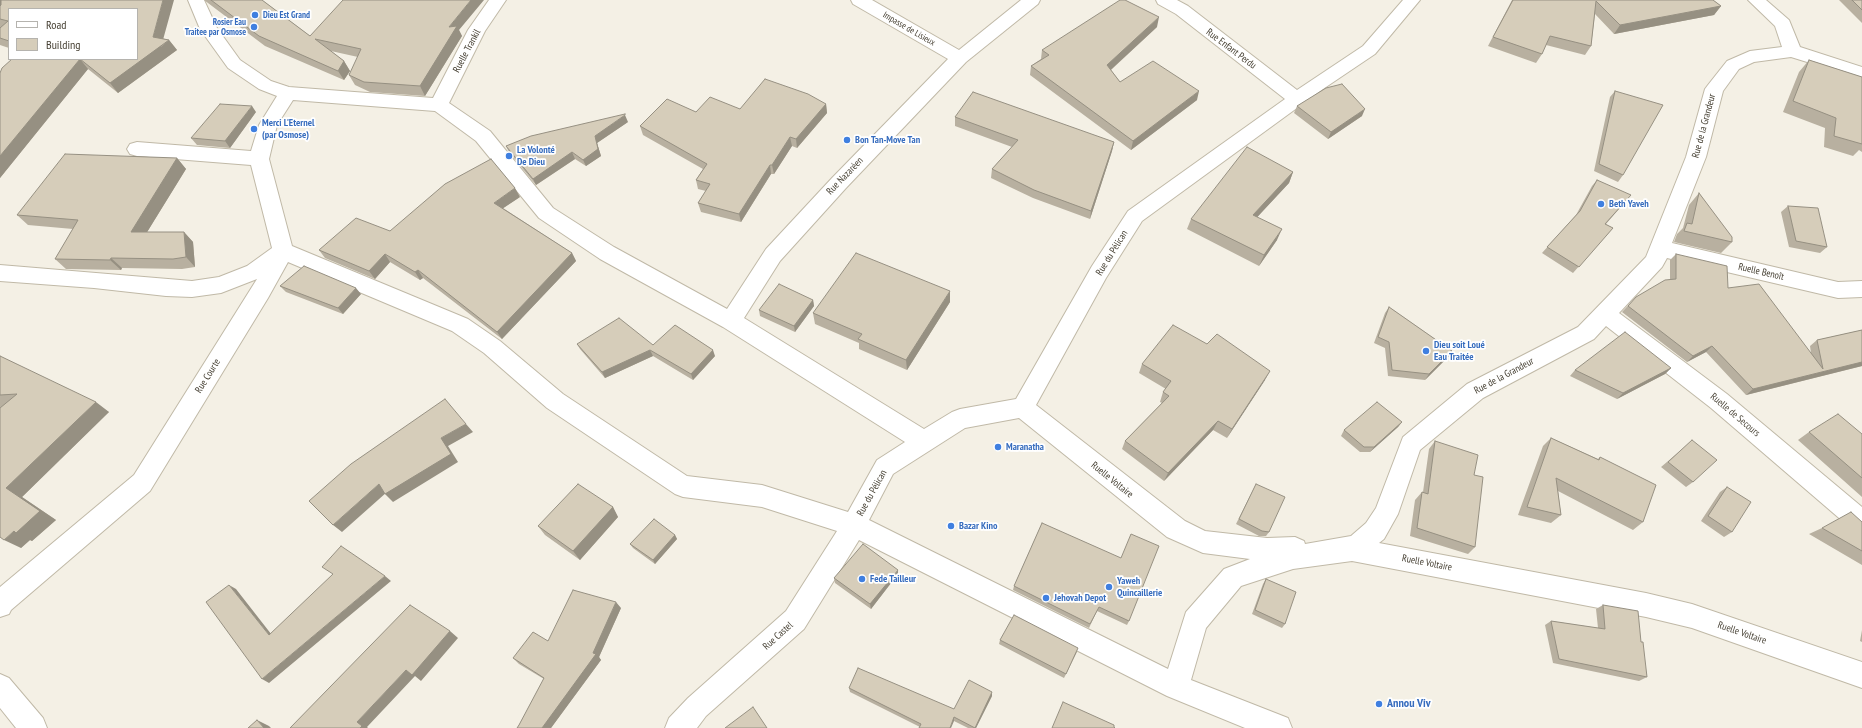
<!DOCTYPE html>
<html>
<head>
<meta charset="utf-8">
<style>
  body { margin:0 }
  #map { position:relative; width:1862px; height:728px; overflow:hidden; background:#f4f0e5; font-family:"PT Sans Narrow",sans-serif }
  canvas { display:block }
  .legend { position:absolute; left:8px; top:8px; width:130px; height:52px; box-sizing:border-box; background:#fff; border:1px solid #b5b3ae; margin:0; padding:5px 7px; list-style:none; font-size:12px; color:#474134 }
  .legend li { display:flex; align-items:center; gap:8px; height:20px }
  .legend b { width:20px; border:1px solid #b5b3ae }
</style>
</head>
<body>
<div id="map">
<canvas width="1862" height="728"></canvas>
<ul class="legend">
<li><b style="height:5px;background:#fff"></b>Road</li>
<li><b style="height:11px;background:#d6cdba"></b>Building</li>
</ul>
</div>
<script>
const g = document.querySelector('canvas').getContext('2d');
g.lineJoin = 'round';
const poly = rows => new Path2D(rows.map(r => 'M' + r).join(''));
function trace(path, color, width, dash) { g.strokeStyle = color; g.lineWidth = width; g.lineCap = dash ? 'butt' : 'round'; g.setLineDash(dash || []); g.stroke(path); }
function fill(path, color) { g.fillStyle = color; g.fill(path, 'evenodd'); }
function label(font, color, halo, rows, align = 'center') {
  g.font = font + ' "PT Sans Narrow",sans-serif'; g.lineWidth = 3.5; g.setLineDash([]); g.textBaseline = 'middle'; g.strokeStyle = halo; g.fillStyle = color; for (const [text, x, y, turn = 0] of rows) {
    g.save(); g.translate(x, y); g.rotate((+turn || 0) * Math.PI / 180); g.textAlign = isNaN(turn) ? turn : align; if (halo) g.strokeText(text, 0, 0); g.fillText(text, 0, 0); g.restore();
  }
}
const minor = poly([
  [188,0,204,0,217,28,240,60,271,81,289,87,433,98,468,30,489,0,506,0,485,31,449,103,490,131,553,208,614,247,727,309,766,249,832,178,948,59,853,4,851,0,872,0,959,50,1021,0,1040,0,1038,4,966,62,846,188,780,261,744,318,924,429,952,412,960,409,1016,399,1092,266,1128,211,1285,99,1176,14,1158,4,1156,0,1177,0,1188,6,1297,90,1363,46,1403,0,1420,0,1375,54,1323,89,1142,221,1106,278,1036,405,1185,521,1205,531,1267,538,1295,537,1304,541,1305,544,1351,536,1366,523,1376,508,1403,437,1467,384,1578,327,1646,257,1686,157,1705,89,1708,85,1727,61,1750,51,1782,47,1775,26,1748,0,1766,0,1789,20,1800,47,1862,67,1862,79,1791,57,1754,62,1739,69,1723,91,1706,157,1672,243,1838,282,1862,281,1862,297,1838,298,1667,258,1662,267,1619,313,1727,394,1862,507,1862,533,1853,530,1711,408,1606,326,1594,339,1483,398,1420,450,1398,514,1384,539,1379,543,1646,593,1692,604,1862,662,1862,688,1692,628,1646,617,1352,561,1293,569,1241,586,1206,628,1191,680,1288,718,1292,728,1245,728,1167,696,859,540,804,629,706,716,697,728,665,728,669,718,688,698,786,611,837,531,762,507,683,497,675,494,547,408,484,353,452,331,288,262,268,298,150,491,11,610,9,614,0,617,0,587,134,475,257,279,221,293,192,297,166,296,94,288,0,281,0,265,192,281,219,277,247,266,272,248,251,165,137,156,130,154,127,149,130,144,137,142,251,151,259,125,277,96,259,89,228,68,200,29,188,0],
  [293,100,435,111,476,141,539,218,600,259,723,327,905,442,877,460,848,512,762,485,687,476,563,394,500,341,468,319,292,246,269,159,277,125,293,100],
  [1019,418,1167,537,1203,553,1250,559,1224,569,1186,612,1168,669,869,520,893,474,965,428,1019,418],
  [0,674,9,678,43,718,47,728,16,728,0,708,0,674]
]);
trace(minor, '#c0b9a7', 2);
fill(minor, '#fff');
fill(poly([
  [0,0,11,0,169,40,177,50,118,93,88,69,0,178,0,73,12,59,137,59,9,9,9,48,0,45],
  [204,0,262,0,310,36,459,30,462,36,425,96,370,92,355,85,349,75,358,57,331,51,344,61,350,71,344,80,265,46],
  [1512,0,1713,0,1721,6,1714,15,1614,34,1595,14,1591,46,1585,55,1546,45,1542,54,1536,63,1488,46],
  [1839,0,1862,0,1862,23],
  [1157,27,1111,70,1120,82,1197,100,1131,150,1030,75,1031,66,1041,59,1042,50],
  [1809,60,1862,77,1862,152,1859,150,1853,156,1824,147,1825,128,1783,112,1799,72],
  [1615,91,1623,175,1618,182,1594,171,1610,97],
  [826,104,827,113,797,148,792,146,774,174,771,174,741,222,701,212,698,203,706,191,698,189,696,180,703,169,643,135,640,126,696,112],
  [1297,106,1362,116,1328,139,1294,113],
  [256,112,230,148,197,145,191,138],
  [955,117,1114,142,1112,151,1090,219,1033,198,991,178,992,169,1012,147,955,126],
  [628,122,597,143,601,156,586,166,575,159,536,185,509,152,506,146],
  [177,158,186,169,147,232,184,232,193,242,195,267,182,269,122,268,121,270,66,269,55,259,73,229,28,225,17,215],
  [1293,172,1289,183,1257,217,1277,240,1259,266,1187,229,1191,219],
  [1597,180,1626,201,1606,224,1613,228,1573,273,1542,253,1576,215,1592,186],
  [1699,193,1732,242,1721,253,1674,242,1677,234,1683,228,1689,205],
  [520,197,503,208,572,253,576,261,502,339,423,278,420,280,390,262,375,279,325,258,319,250],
  [1788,206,1827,247,1820,253,1789,247,1781,212],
  [1676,254,1728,288,1811,353,1810,346,1817,340,1862,330,1862,366,1746,395,1706,352,1687,362,1622,312,1636,297,1670,279,1670,260],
  [280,286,361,294,343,314,286,292],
  [813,300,814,306,795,332,760,316,759,310],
  [950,302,907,370,859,349,859,343,815,324,813,313],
  [1389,307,1452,351,1448,357,1425,380,1388,376,1385,348,1374,343,1385,313],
  [577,344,653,345,715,356,693,380,653,356,605,378,580,349],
  [0,356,109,412,22,497,56,520,32,541,30,540,21,548,2,407,0,407],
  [1142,364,1265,380,1227,438,1213,430,1164,481,1122,449,1125,441,1162,403,1160,402,1163,392,1166,389,1139,373],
  [1671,368,1665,374,1617,399,1570,376,1575,370],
  [1402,422,1398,427,1370,452,1360,452,1341,436,1344,430],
  [1809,432,1862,434,1862,497,1798,440],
  [1551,438,1598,459,1600,457,1643,522,1633,530,1558,491,1561,515,1551,523,1518,515,1543,446],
  [1692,440,1693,482,1686,487,1661,467,1686,446],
  [1435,441,1474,475,1475,547,1468,554,1410,536,1415,500,1422,492,1423,492,1429,449],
  [1256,484,1269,532,1266,536,1259,536,1236,524],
  [1727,487,1732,532,1724,537,1701,521,1720,492],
  [613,507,618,517,580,560,545,535,538,526],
  [1862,522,1862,565,1809,534,1822,528],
  [1042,523,1129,621,1127,625,1097,611,1089,628,1013,590,1014,586],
  [675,535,677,539,655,564,633,548,630,544],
  [898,574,871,609,835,583,834,578],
  [1266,579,1285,624,1282,628,1252,614,1263,584],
  [1603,605,1641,642,1647,677,1639,681,1553,663,1545,625,1551,621,1598,628,1596,609],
  [621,608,599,657,601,660,551,728,517,728,519,725,544,679,519,664,513,658,548,641],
  [1862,630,1862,642,1860,641],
  [1000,640,1077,652,1064,678,999,644],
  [849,688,954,709,992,696,976,728,968,728,954,721,920,727,850,692]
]), '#b8b0a0');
fill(poly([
  [0,0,8,0,0,7],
  [163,0,174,0,161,47,169,40,177,50,118,93,110,83,153,37],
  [471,0,484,0,459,30,462,36,425,96,420,86,449,27],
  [1721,6,1714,15,1614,34,1620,25],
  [1159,17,1157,27,1105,75,1107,65],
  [80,59,88,69,0,178,0,156],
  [344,61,350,71,344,80,338,71],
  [1199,91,1197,100,1131,150,1133,141],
  [826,104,827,113,797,148,796,139],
  [252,106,256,112,230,148,225,141],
  [1365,109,1362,116,1328,139,1331,132],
  [625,115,628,122,597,143,601,156,586,166,583,160,595,136],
  [790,137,792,146,774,174,772,165],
  [1114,142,1112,151,1090,219,1091,211],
  [572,152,575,159,536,185,533,179],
  [177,158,186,169,141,242,131,232],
  [770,165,771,174,741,222,739,214],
  [1293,172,1289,183,1249,226,1253,215],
  [515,188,520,197,499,211,494,203],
  [1282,229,1277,240,1259,266,1264,255],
  [184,232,193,242,195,267,186,257],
  [572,253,576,261,502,339,497,332],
  [385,254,390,262,375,279,369,271],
  [111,258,122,268,121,270,110,260],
  [418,270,423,278,420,280,415,272],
  [356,288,361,294,343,314,338,308],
  [950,291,950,302,907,370,906,360],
  [813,300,814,306,795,332,794,326],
  [1712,346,1706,352,1687,362,1693,356],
  [650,350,653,356,605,378,602,372],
  [713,350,715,356,693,380,691,374],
  [1452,351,1448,357,1425,380,1429,374],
  [1862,362,1862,366,1746,395,1753,389],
  [1671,368,1665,374,1617,399,1623,393],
  [1270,371,1265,380,1227,438,1232,429],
  [96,402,109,412,22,497,56,520,32,541,30,540,21,548,4,540,14,531,6,488],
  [1218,421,1213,430,1164,481,1168,473],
  [1402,422,1398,427,1370,452,1374,447],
  [466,424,473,432,448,446,458,462,393,502,385,494,441,438],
  [379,484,387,492,342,532,333,525],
  [613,507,618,517,580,560,573,551],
  [675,535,677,539,655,564,653,560],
  [898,570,898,574,871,609,870,604],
  [385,576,391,581,269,683,262,679],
  [229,585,236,589,275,639,269,635],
  [616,602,621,608,599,657,601,660,551,728,542,728,593,653],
  [450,631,458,638,421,681,415,676,367,727,368,728,360,728,357,722,406,670],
  [992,692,992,696,976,728,975,728],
  [954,717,954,721,951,728,950,728],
  [257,720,269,726,271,728,264,728]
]), '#969082');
const building = poly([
  [1,0,163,0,153,37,169,40,110,83,80,59,137,59,137,9,9,9,9,41,0,38,0,28,8,21,0,19,0,6,1,5,1,0],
  [211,0,262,0,310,36,343,0,471,0,449,27,457,26,420,86,364,82,349,75,361,49,315,39,344,61,338,71,259,36,211,0],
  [1120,0,1125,0,1159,17,1107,65,1120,82,1153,61,1199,91,1133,141,1031,66,1049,55,1042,50,1120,0],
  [1513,0,1713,0,1721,6,1620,25,1596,1,1591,46,1550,36,1542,54,1493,37,1513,0],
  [1852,0,1862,0,1862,10,1852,0],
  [12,59,80,59,0,156,0,73,2,68,12,59],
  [1809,60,1862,77,1862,144,1834,136,1836,118,1793,101,1809,60],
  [765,79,808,94,826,104,796,139,790,137,772,165,770,165,739,214,698,203,710,184,696,180,707,164,640,126,667,99,696,112,710,97,740,109,765,79],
  [1342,84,1365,109,1331,132,1297,106,1326,88,1342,84],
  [1615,91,1663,105,1623,175,1599,164,1615,91],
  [973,92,1114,142,1091,211,1034,190,992,169,1018,140,955,117,973,92],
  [220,104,252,106,225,141,191,138,220,104],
  [625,114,625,115,595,136,598,149,583,160,572,152,533,179,506,146,531,136,625,114],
  [1247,147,1293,172,1253,215,1282,229,1264,255,1191,219,1247,147],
  [65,154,177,158,131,232,184,232,186,257,173,259,111,258,110,260,55,259,78,220,17,215,65,154],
  [491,159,515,188,494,203,572,253,497,332,418,270,415,272,385,254,369,271,319,250,356,218,390,231,445,184,491,159],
  [1597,180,1631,195,1605,224,1613,228,1579,267,1547,247,1580,211,1597,180],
  [1699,193,1732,237,1732,242,1684,231,1687,223,1692,224,1699,193],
  [1788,206,1818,208,1827,247,1796,241,1788,206],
  [856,253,950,291,906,360,858,339,862,334,813,313,856,253],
  [1676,254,1727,266,1728,288,1759,284,1823,369,1817,340,1862,330,1862,362,1753,389,1712,346,1693,356,1628,306,1636,297,1665,280,1676,279,1676,254],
  [304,266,356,288,338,308,280,286,304,266],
  [779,284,813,300,794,326,759,310,779,284],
  [1389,307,1452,351,1429,374,1392,370,1389,342,1378,337,1389,307],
  [619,318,653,345,675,325,713,350,691,374,650,350,602,372,577,344,619,318],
  [1173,325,1207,344,1217,334,1270,371,1232,429,1218,421,1168,473,1125,441,1169,396,1163,392,1171,381,1142,364,1173,325],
  [1625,332,1671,368,1623,393,1575,370,1625,332],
  [0,356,96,402,6,488,40,511,16,533,14,531,4,540,0,537,0,408,17,394,0,395,0,356],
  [445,399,466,424,441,438,451,454,385,494,379,484,333,525,309,501,351,464,445,399],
  [1377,402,1402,422,1374,447,1364,447,1344,430,1377,402],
  [1838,414,1862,434,1862,478,1809,432,1838,414],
  [1551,438,1599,460,1600,457,1656,485,1643,522,1556,478,1561,515,1527,507,1551,438],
  [1692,440,1717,460,1693,482,1668,462,1692,440],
  [1435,441,1478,455,1474,475,1483,477,1475,547,1417,528,1422,492,1428,494,1435,441],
  [578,484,613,507,573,551,538,526,578,484],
  [1256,484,1285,497,1269,532,1262,531,1239,519,1256,484],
  [1727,487,1751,502,1732,532,1708,516,1727,487],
  [1851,512,1862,522,1862,551,1822,528,1851,512],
  [654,519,675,535,653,560,630,544,654,519],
  [1042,523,1121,558,1131,534,1159,546,1129,621,1099,607,1090,624,1014,586,1042,523],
  [863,544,898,570,870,604,834,578,863,544],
  [341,546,385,576,262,679,206,602,229,585,269,635,333,574,322,567,341,546],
  [1266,579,1296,592,1285,624,1255,610,1266,579],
  [573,590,616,602,593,653,596,654,542,728,517,728,519,725,544,678,513,658,533,632,548,641,573,590],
  [410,605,450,631,412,675,406,670,357,722,362,726,360,728,290,728,410,605],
  [1603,605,1638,611,1641,642,1643,642,1647,677,1559,659,1551,621,1605,629,1603,605],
  [1014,615,1078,648,1066,674,1000,640,1014,615],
  [858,668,954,709,969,680,992,692,975,728,954,717,950,728,919,728,921,724,849,688,858,668],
  [1063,702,1114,725,1114,727,1115,728,1052,728,1063,702],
  [753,707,767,728,725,728,753,707],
  [257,720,264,728,248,728,257,720]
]);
fill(building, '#d6cdba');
trace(building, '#969082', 1);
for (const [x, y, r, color] of [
  [255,15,4,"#3f7fe0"],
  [254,27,4,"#3f7fe0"],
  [254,129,4,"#3f7fe0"],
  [847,140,4,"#3f7fe0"],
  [509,156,4,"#3f7fe0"],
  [1601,204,4,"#3f7fe0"],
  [1426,351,4,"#3f7fe0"],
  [998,447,4,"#3f7fe0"],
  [951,526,4,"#3f7fe0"],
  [862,579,4,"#3f7fe0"],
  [1109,587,4,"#3f7fe0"],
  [1046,598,4,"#3f7fe0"],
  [1379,704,4,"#3f7fe0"]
]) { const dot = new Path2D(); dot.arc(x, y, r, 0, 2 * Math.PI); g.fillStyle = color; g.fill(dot); trace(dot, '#fff', 1.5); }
label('bold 9px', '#366cbe', '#fff', [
  ["Dieu Est Grand",263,15],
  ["Rosier Eau",246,22,"right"],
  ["Traitee par Osmose",246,32,"right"]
], 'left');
label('9px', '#474134', '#fff', [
  ["Impasse de Lisieux",909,29,30]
]);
label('10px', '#474134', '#fff', [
  ["Rue Enfant Perdu",1231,49,37],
  ["Ruelle Trankil",467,51,-62],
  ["Rue de la Grandeur",1704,126,-75],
  ["Rue Nazaréen",845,176,-46],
  ["Rue du Pélican",1112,253,-58],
  ["Ruelle Benoît",1761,272,13],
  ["Rue Courte",208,376,-58],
  ["Rue de la Grandeur",1504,376,-28],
  ["Ruelle de Secours",1735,415,40],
  ["Ruelle Voltaire",1112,480,39],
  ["Rue du Pélican",872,493,-61],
  ["Ruelle Voltaire",1427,563,11],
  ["Ruelle Voltaire",1742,633,19],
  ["Rue Castel",778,636,-42]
]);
label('bold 10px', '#366cbe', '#fff', [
  ["Merci L'Eternel",262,123],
  ["(par Osmose)",262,135],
  ["Bon Tan-Move Tan",855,140],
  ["La Volonté",517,150],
  ["De Dieu",517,162],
  ["Beth Yaveh",1609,204],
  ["Dieu soit Loué",1434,345],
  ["Eau Traitée",1434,357],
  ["Maranatha",1006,447],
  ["Bazar Kino",959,526],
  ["Fede Tailleur",870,579],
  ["Yaweh",1117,581],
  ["Quincaillerie",1117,593],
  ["Jehovah Depot",1054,598]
], 'left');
label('bold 12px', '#366cbe', '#fff', [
  ["Annou Viv",1387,704]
], 'left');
</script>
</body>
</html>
